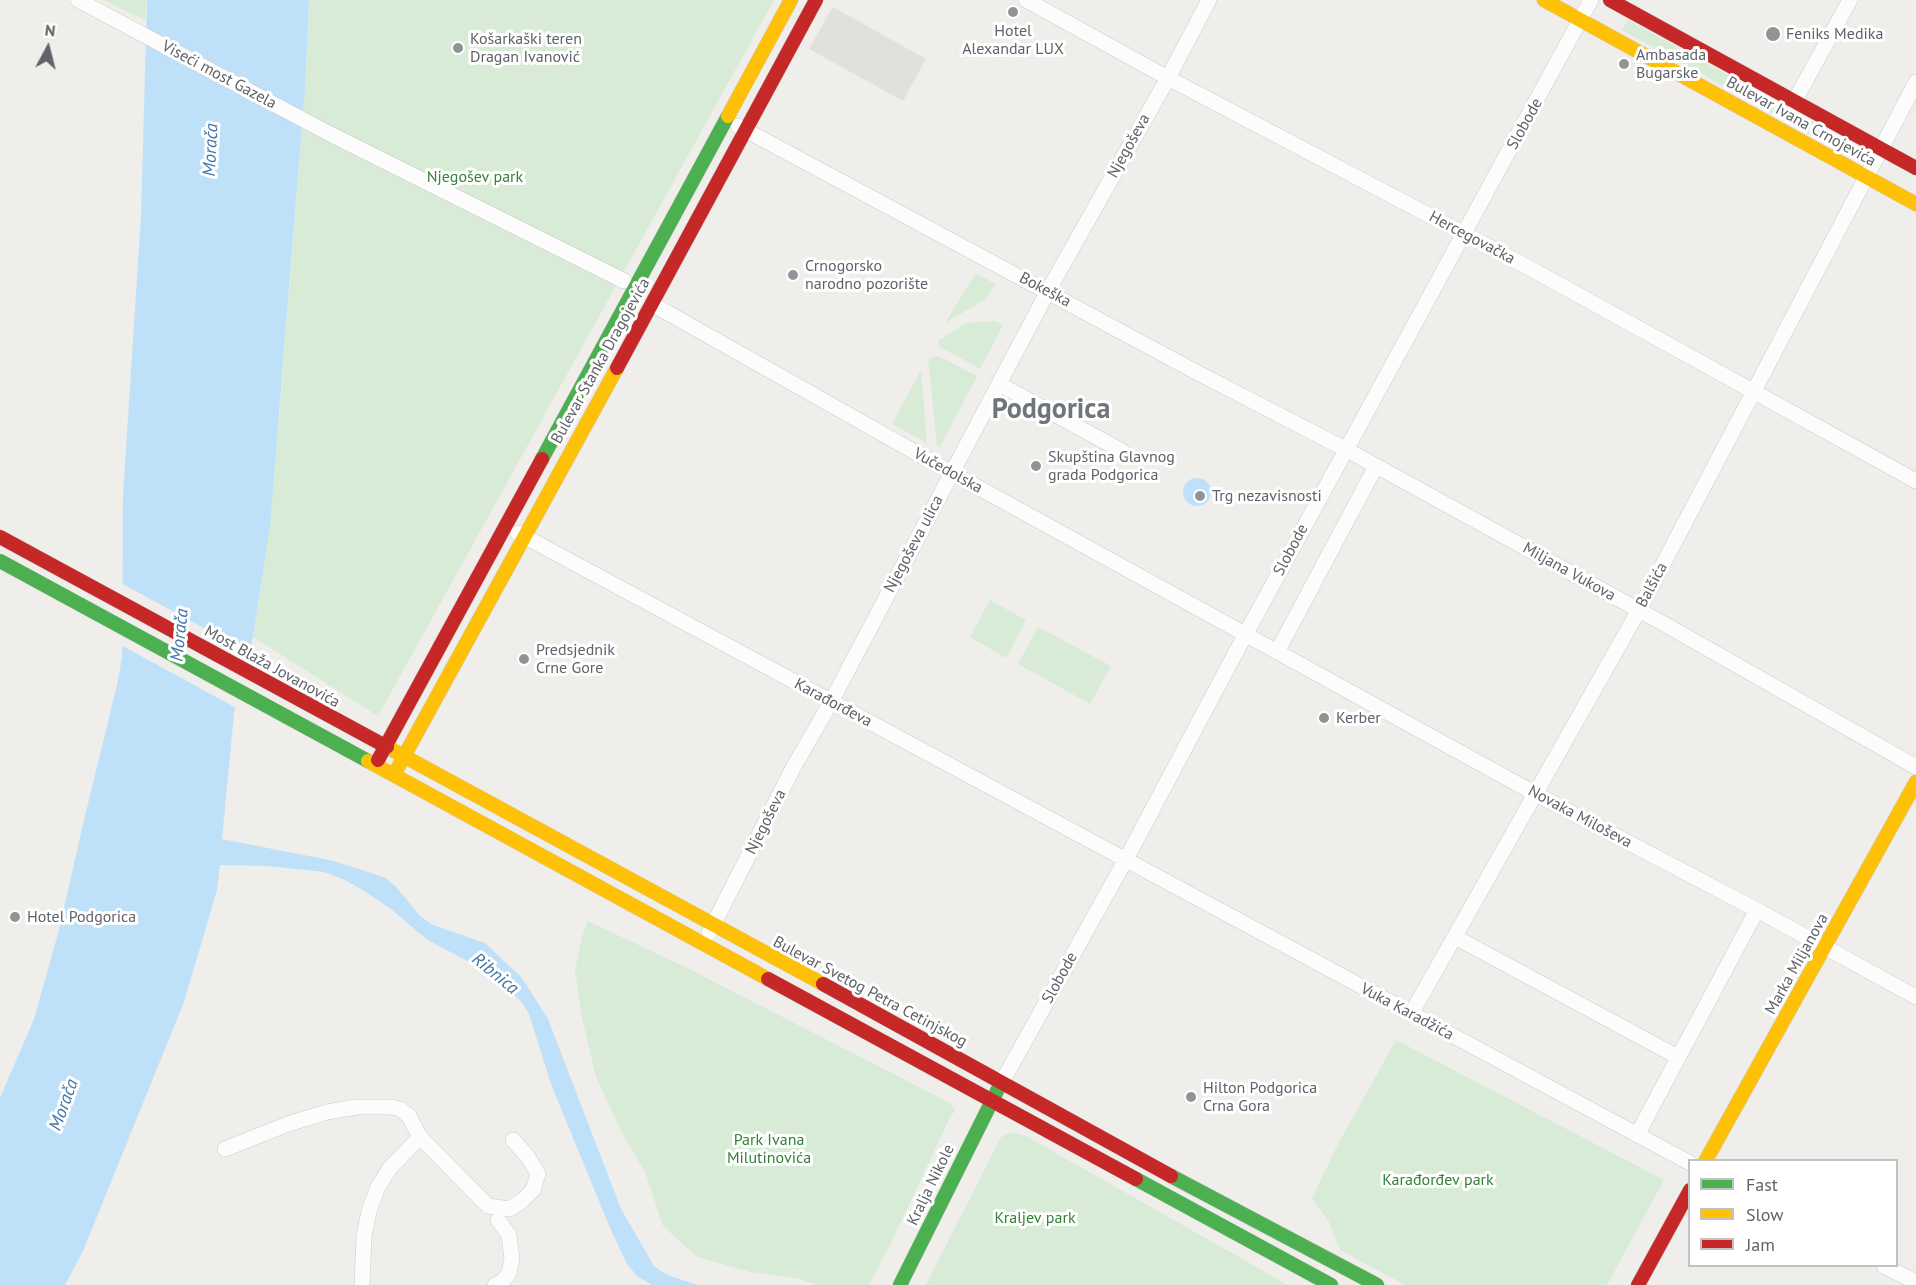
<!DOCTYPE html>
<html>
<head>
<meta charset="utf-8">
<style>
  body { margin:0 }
  #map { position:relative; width:1916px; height:1285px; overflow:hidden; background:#efeeea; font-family:"PT Sans",sans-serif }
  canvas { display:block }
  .legend { position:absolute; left:1688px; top:1159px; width:210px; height:108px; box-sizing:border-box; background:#fff; border:2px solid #bfc1c3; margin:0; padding:8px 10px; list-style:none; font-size:18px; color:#5f6368 }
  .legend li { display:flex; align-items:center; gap:12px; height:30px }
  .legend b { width:30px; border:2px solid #bfc1c3 }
  .north { position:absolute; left:18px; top:18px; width:60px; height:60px; -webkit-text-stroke:4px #fff; paint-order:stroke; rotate:7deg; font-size:16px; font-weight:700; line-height:24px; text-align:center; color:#5f6368 }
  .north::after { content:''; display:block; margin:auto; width:21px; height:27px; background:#5f6368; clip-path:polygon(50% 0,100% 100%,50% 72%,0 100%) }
</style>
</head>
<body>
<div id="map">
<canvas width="1916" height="1285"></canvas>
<ul class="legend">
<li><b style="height:8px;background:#4caf50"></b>Fast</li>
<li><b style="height:8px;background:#ffc107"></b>Slow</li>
<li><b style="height:8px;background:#c62828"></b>Jam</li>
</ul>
<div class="north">N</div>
</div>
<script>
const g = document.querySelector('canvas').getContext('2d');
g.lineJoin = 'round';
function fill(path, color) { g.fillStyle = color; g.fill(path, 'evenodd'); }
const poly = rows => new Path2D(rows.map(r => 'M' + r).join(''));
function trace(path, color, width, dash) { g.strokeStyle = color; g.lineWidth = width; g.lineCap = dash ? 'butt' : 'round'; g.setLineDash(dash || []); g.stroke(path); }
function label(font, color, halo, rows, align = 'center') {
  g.font = font + ' "PT Sans",sans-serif'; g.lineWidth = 6; g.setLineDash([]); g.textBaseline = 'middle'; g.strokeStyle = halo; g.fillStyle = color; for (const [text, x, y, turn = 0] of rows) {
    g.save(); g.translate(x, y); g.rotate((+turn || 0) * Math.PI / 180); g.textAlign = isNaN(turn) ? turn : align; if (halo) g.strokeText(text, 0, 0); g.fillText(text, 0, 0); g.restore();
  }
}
fill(poly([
  [833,7,926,59,903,101,809,49]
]), '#e2e0da');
fill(poly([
  [103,0,147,0,145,20],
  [309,0,774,0,378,716,253,637,259,600,280,408,305,88],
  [1628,20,1858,147,1852,157,1622,30],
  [976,273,995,284,986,299,945,323],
  [996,321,1003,325,980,369,939,346,938,341,966,323],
  [938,356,977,376,940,447,937,446,928,359],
  [921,370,927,443,892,424],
  [990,600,1026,620,1006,658,970,637],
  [1038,627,1111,666,1090,704,1018,664],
  [588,921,689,969,950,1103,955,1111,950,1117,892,1241,869,1285,817,1285,797,1278,750,1272,697,1257,663,1226,646,1174,620,1129,596,1077,582,1018,575,970,582,937],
  [1396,1040,1664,1180,1607,1285,1405,1285,1340,1250,1329,1222,1312,1198,1337,1146],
  [1013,1132,1026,1136,1288,1285,926,1285,1001,1137]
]), '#d8ebd6');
fill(poly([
  [147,0,309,0,305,88,270,525,253,637,234,713,222,839,334,861,386,878,397,888,420,916,433,925,485,943,522,978,548,1019,621,1209,654,1266,665,1274,697,1285,652,1285,637,1276,627,1264,610,1228,551,1084,529,1014,521,1001,486,971,426,939,391,909,366,892,345,880,324,872,268,866,220,865,217,890,184,1002,83,1251,65,1285,0,1285,0,1098,34,1019,59,930,84,820,117,685,122,657,123,495,141,216],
  '1183 492a14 14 0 1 1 28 0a14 14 0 1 1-28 0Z'
]), '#bfe0f9');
fill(poly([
  [119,582,252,654,238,709,119,644]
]), '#efeeea');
const street = poly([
  [78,0,332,135,624,281],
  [1026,0,1168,78,1533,270,1916,481],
  [1794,102,1850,0],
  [738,126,1198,373,1347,450,1666,625,1916,767],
  [652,304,952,473,1534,793,1757,910,1916,997],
  [999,384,1122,451],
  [518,533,1690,1163],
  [1277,652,1376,466],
  [709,933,793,768,831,702,1048,291,1168,78,1209,0],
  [1455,937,1678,1057],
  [1411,1014,1639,610,1916,82],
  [1002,1082,1125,861,1236,652,1591,0],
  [1637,1135,1757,910],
  [225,1149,288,1124,327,1112,356,1107,391,1107,400,1109,409,1116,420,1137,488,1206,509,1209,522,1201,533,1190,538,1174,528,1157,513,1140],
  [1884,1266,1916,1282],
  [362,1285,364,1237,369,1211,378,1187,390,1168,420,1137],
  [495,1285,503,1281,509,1273,512,1259,509,1235,498,1220]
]);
const fast = poly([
  [542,459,728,116],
  [0,561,368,761],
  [1171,1176,1377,1285],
  [1136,1179,1331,1285],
  [900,1285,998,1089]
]);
const slow = poly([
  [1544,0,1916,204],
  [728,116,791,0],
  [387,747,823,984],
  [368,761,768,979],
  [396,771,617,368],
  [1706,1160,1916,782]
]);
const jam = poly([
  [1610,0,1916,168],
  [617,368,816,0],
  [0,537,387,747],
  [378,760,542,459],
  [768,979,1136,1179],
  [823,984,1171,1176],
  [1638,1285,1690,1190]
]);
trace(street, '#cbcccc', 16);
trace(fast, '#cacacb', 15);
trace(slow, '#cacacb', 15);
trace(jam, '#cacacb', 15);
trace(street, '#fdfcfc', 15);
trace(fast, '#4caf50', 14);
trace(slow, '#ffc107', 14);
trace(jam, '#c62828', 14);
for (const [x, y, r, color] of [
  [1013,12,6,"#919496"],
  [1773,34,8,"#919496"],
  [458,48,6,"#919496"],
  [1624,64,6,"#919496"],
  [793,275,6,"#919496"],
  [1036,466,6,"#919496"],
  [1200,496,6,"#919496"],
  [524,659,6,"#919496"],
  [1324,718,6,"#919496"],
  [15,917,6,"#919496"],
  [1191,1097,6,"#919496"]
]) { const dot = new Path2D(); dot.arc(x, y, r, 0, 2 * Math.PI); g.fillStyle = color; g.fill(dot); trace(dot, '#fff', 2); }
label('16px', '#5f6368', '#fff', [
  ["Hotel",1013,31,"center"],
  ["Alexandar LUX",1013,49,"center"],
  ["Feniks Medika",1786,34],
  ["Košarkaški teren",470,39],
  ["Dragan Ivanović",470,57],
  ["Ambasada",1636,55],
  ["Bugarske",1636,73],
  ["Crnogorsko",805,266],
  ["narodno pozorište",805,284],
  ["Skupština Glavnog",1048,457],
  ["grada Podgorica",1048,475],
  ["Trg nezavisnosti",1212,496],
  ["Predsjednik",536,650],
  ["Crne Gore",536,668],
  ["Kerber",1336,718],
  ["Hotel Podgorica",27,917],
  ["Hilton Podgorica",1203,1088],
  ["Crna Gora",1203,1106]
], 'left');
label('16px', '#5f6368', '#fff', [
  ["Viseći most Gazela",219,75,28],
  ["Bulevar Ivana Crnojevića",1801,122,29],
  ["Slobode",1525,124,-61],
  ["Njegoševa",1129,146,-61],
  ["Hercegovačka",1472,238,28],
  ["Bokeška",1045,290,28],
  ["Bulevar Stanka Dragojevića",601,361,-61],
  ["Vučedolska",948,471,29],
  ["Njegoševa ulica",914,544,-62],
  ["Slobode",1291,550,-62],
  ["Miljana Vukova",1569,572,29],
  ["Balšića",1652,585,-62],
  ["Most Blaža Jovanovića",272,667,29],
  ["Karađorđeva",833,703,28],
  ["Novaka Miloševa",1580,817,28],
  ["Njegoševa",766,822,-63],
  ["Marka Miljanova",1797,964,-61],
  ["Slobode",1060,978,-61],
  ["Bulevar Svetog Petra Cetinjskog",870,992,28],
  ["Vuka Karadžića",1407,1012,28],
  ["Kralja Nikole",931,1185,-64]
]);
label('16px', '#348238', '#fff', [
  ["Njegošev park",475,177],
  ["Park Ivana",769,1140],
  ["Milutinovića",769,1158],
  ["Karađorđev park",1438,1180],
  ["Kraljev park",1035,1218]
]);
label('italic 18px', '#4174aa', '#fff', [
  ["Morača",211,150,-87],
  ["Morača",180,635,-84],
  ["Ribnica",495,974,39],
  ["Morača",64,1105,-70]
]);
label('bold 28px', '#70757a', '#fff', [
  ["Podgorica",1051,410]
]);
</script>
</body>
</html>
